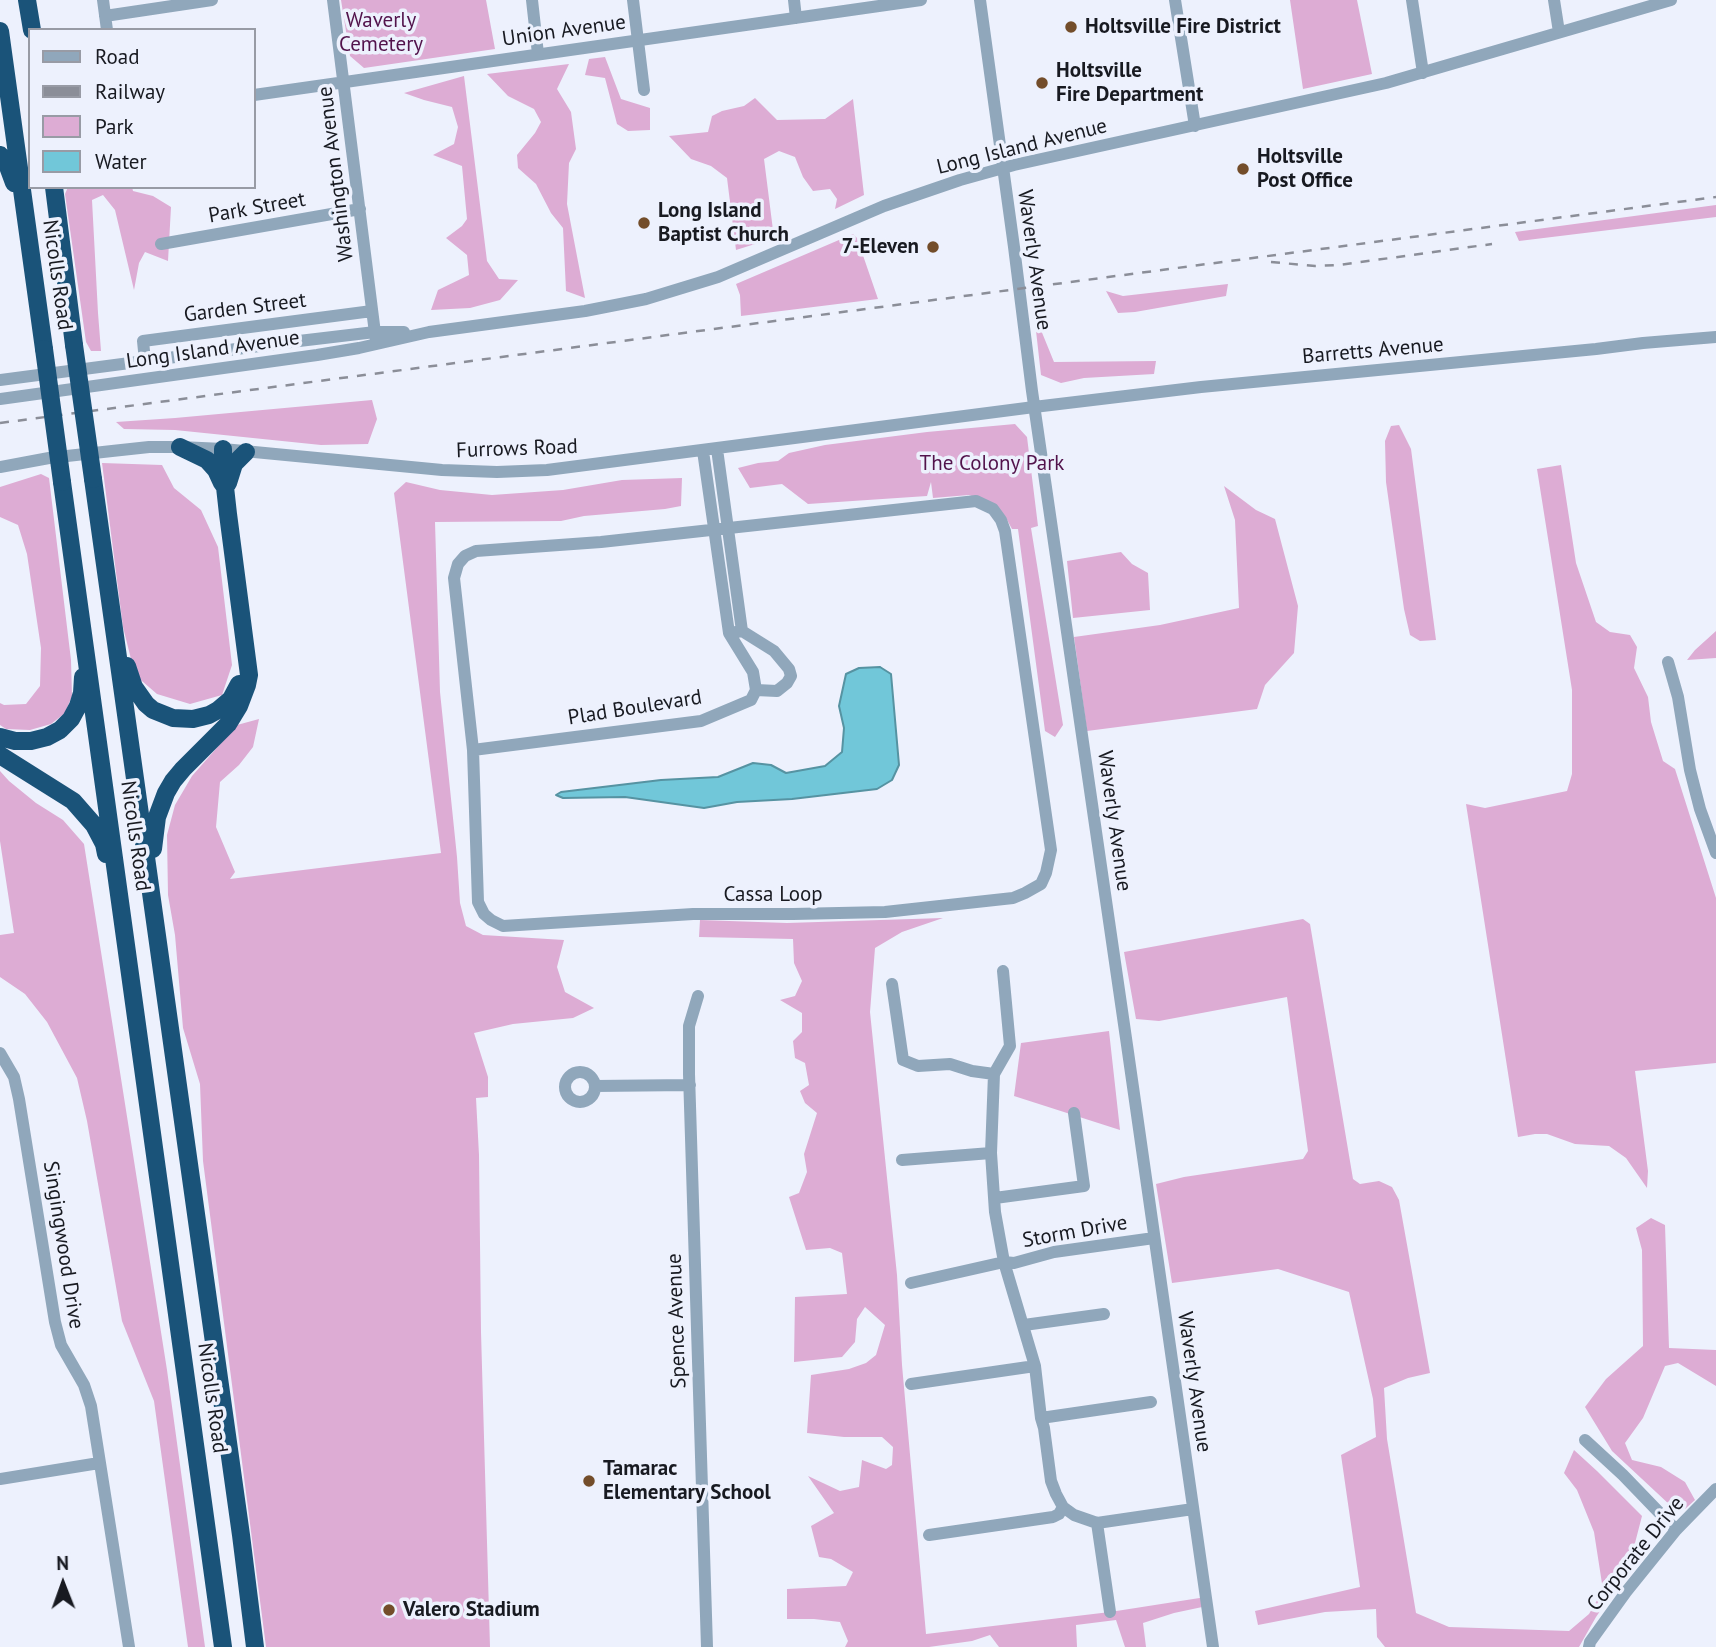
<!DOCTYPE html>
<html>
<head>
<meta charset="utf-8">
<style>
  body { margin:0 }
  #map { position:relative; width:1716px; height:1647px; overflow:hidden; background:#edf1fd; font-family:"PT Sans",sans-serif }
  canvas { display:block }
  .legend { position:absolute; left:28px; top:28px; width:228px; height:161px; box-sizing:border-box; background:#edf1fd; border:2px solid #989ba5; margin:0; padding:9px 12px; list-style:none; font-size:21px; color:#181a21 }
  .legend li { display:flex; align-items:center; gap:14px; height:35px }
  .legend b { width:35px; border:2px solid #989ba5 }
  .north { position:absolute; left:28px; top:1549px; width:70px; height:70px; -webkit-text-stroke:5px #edf1fd; paint-order:stroke; rotate:359deg; font-size:19px; font-weight:700; line-height:28px; text-align:center; color:#181a21 }
  .north::after { content:''; display:block; margin:auto; width:24px; height:32px; background:#181a21; clip-path:polygon(50% 0,100% 100%,50% 72%,0 100%) }
</style>
</head>
<body>
<div id="map">
<canvas width="1716" height="1647"></canvas>
<ul class="legend">
<li><b style="height:9px;background:#90a7bb"></b>Road</li>
<li><b style="height:9px;background:#8b8e98"></b>Railway</li>
<li><b style="height:19px;background:#ddacd4"></b>Park</li>
<li><b style="height:19px;background:#71c7d9"></b>Water</li>
</ul>
<div class="north">N</div>
</div>
<script>
const g = document.querySelector('canvas').getContext('2d');
g.lineJoin = 'round';
function fill(path, color) { g.fillStyle = color; g.fill(path, 'evenodd'); }
const poly = rows => new Path2D(rows.map(r => 'M' + r).join(''));
function trace(path, color, width, dash) { g.strokeStyle = color; g.lineWidth = width; g.lineCap = dash ? 'butt' : 'round'; g.setLineDash(dash || []); g.stroke(path); }
function label(font, color, halo, rows, align = 'center') {
  g.font = font + ' "PT Sans",sans-serif'; g.lineWidth = 7; g.setLineDash([]); g.textBaseline = 'middle'; g.strokeStyle = halo; g.fillStyle = color; for (const [text, x, y, turn = 0] of rows) {
    g.save(); g.translate(x, y); g.rotate((+turn || 0) * Math.PI / 180); g.textAlign = isNaN(turn) ? turn : align; if (halo) g.strokeText(text, 0, 0); g.fillText(text, 0, 0); g.restore();
  }
}
fill(poly([
  [341,0,486,0,495,49,364,68,350,56],
  [1290,0,1357,0,1372,74,1303,89],
  [605,57,621,99,650,108,650,130,628,131,617,124,605,78,585,75,589,59],
  [569,64,557,89,571,112,576,149,569,163,567,204,585,298,566,291,563,228,551,213,536,184,518,168,517,155,535,133,541,122,534,109,508,96,487,74],
  [464,76,487,261,499,279,518,280,500,300,470,308,431,310,438,290,469,275,467,255,446,238,462,226,467,219,462,166,433,155,454,144,458,127,452,107,424,100,404,93],
  [755,98,777,120,825,119,853,99,864,195,835,209,837,199,830,189,813,191,803,177,795,157,779,151,764,159,774,238,736,250,727,178,711,166,691,159,669,136,708,132,712,116,722,111,744,106],
  [68,187,132,187,133,191,153,196,171,207,168,261,145,252,139,263,134,290,115,210,103,195,92,200,98,313,101,351,91,351,86,342,65,194],
  [1716,205,1716,217,1519,241,1515,232],
  [853,234,857,238,878,299,741,316,740,295,736,284],
  [1228,284,1226,296,1135,312,1118,313,1106,291,1123,296],
  [1034,313,1054,362,1156,361,1154,374,1084,378,1061,383,1041,375],
  [372,400,377,419,368,444,321,445,175,430,124,429,116,422,175,418],
  [1015,424,1027,437,1038,526,1031,528,1063,725,1055,737,1045,731,1018,529,1012,529,1005,516,992,503,969,495,933,498,931,482,927,496,808,504,782,484,750,488,738,468,758,463,778,461,789,453,825,445,927,432],
  [1399,425,1411,449,1436,640,1420,641,1410,635,1404,609,1386,482,1385,441,1391,426],
  [102,463,162,465,174,488,201,510,218,547,232,665,222,695,190,704,157,694,135,675,123,627],
  [1561,465,1576,563,1596,622,1610,632,1630,635,1637,647,1634,668,1648,697,1651,722,1663,761,1675,769,1716,898,1716,1063,1635,1071,1648,1171,1647,1188,1626,1158,1609,1146,1575,1144,1547,1134,1535,1134,1518,1137,1466,804,1485,808,1567,791,1572,774,1572,690,1537,469],
  [41,474,49,478,71,660,72,696,65,713,51,724,30,730,6,729,0,725,0,703,4,705,26,704,40,686,41,648,27,554,18,525,0,517,0,487],
  [682,478,681,506,665,509,584,516,561,521,435,522,440,692,457,857,460,903,466,926,483,935,564,940,557,967,565,992,594,1008,573,1018,513,1024,474,1033,488,1077,488,1097,476,1098,479,1155,481,1332,490,1647,266,1647,203,1161,200,1084,183,1028,175,935,168,895,167,835,175,805,192,776,237,725,259,719,253,747,239,765,220,782,216,827,235,872,230,879,441,853,394,493,406,482,440,490,492,495,563,490,622,480],
  [1224,486,1256,510,1275,519,1298,606,1294,653,1265,685,1257,709,1087,731,1074,637,1160,625,1239,608,1235,520],
  [1121,552,1132,564,1148,573,1150,610,1073,618,1067,561],
  [1716,631,1716,658,1687,660,1695,650],
  [0,771,9,781,36,803,63,820,84,844,167,1370,205,1647,188,1647,154,1401,122,1321,87,1121,77,1078,47,1022,25,994,0,977,0,935,14,933,0,841],
  [943,918,902,932,875,948,870,1012,897,1275,902,1365,926,1634,1110,1612,1206,1597,1207,1606,1174,1613,1143,1623,1146,1647,1125,1647,1116,1620,1076,1625,1077,1647,999,1647,990,1635,972,1641,929,1647,845,1647,848,1641,840,1622,814,1619,787,1619,787,1589,846,1586,853,1572,831,1559,819,1557,811,1526,834,1513,808,1476,840,1491,859,1487,862,1460,886,1469,892,1465,893,1447,882,1437,844,1437,807,1433,811,1375,849,1369,866,1363,876,1355,885,1325,865,1307,857,1319,855,1342,842,1357,794,1362,795,1297,847,1294,842,1253,830,1248,806,1250,789,1197,799,1193,807,1172,804,1154,817,1113,805,1103,800,1091,809,1085,805,1063,795,1058,793,1041,802,1032,802,1013,780,1000,795,996,802,981,794,963,793,939,699,937,700,920,787,923],
  [1303,919,1310,924,1353,1179,1360,1184,1379,1181,1392,1187,1399,1200,1430,1373,1408,1378,1384,1388,1387,1439,1416,1613,1449,1627,1569,1631,1589,1614,1603,1590,1594,1532,1577,1490,1564,1473,1574,1450,1597,1471,1642,1516,1628,1570,1596,1617,1579,1647,1385,1647,1377,1637,1376,1609,1325,1612,1258,1625,1255,1611,1360,1587,1341,1455,1376,1437,1373,1399,1349,1292,1278,1269,1172,1283,1156,1184,1184,1177,1303,1159,1308,1151,1287,997,1159,1021,1136,1019,1124,952],
  [1109,1031,1120,1130,1014,1096,1021,1043],
  [1651,1218,1665,1225,1669,1348,1716,1350,1716,1386,1678,1363,1665,1366,1643,1418,1625,1443,1632,1460,1661,1467,1685,1482,1695,1500,1685,1509,1671,1506,1612,1451,1585,1407,1606,1379,1643,1346,1642,1250,1636,1228]
]), '#ddacd4');
const water = poly([
  [880,667,891,674,899,765,892,780,877,789,792,799,737,802,704,808,625,797,563,798,556,795,561,792,661,780,718,777,753,763,771,765,786,773,825,766,842,752,844,728,839,706,846,674,859,668,880,667]
]);
fill(water, '#71c7d9');
trace(water, '#5693a2', 2);
trace(poly([
  [103,0,107,30],
  [333,0,376,341],
  [532,0,538,54],
  [633,0,644,90],
  [794,0,796,18],
  [980,0,1014,247,1032,391,1127,1045,1213,1647],
  [1175,0,1195,126],
  [1412,0,1423,73],
  [1554,0,1559,32],
  [105,16,212,0],
  [254,95,921,0],
  [161,244,360,209],
  [145,361,143,341,372,311],
  [0,380,282,343,375,332,404,332],
  [0,399,317,355,359,348,429,332,585,311,646,299,718,277,884,206,960,180,1014,165,1386,83,1671,0],
  [717,449,742,631],
  [0,467,49,458,112,451,149,447,180,447,223,449,442,470,497,472,547,470,1034,407,1201,387,1596,349,1643,343,1716,337],
  [976,501,993,509,1001,520,1005,531,1051,850,1046,873,1041,884,1025,893,1013,898,885,912,793,914,693,914,503,926,491,920,484,914,478,902,473,750,454,578,458,564,465,556,476,551,601,542,976,501],
  [736,632,742,631,774,651,789,669,791,676,787,683,777,691,756,690],
  [1668,662,1678,697,1690,770,1700,809,1716,853],
  [473,750,701,721,751,700,756,690,753,672,729,633,703,451],
  [1003,971,1010,1046,994,1074,991,1153,995,1212,1004,1262,1035,1366,1041,1418,1044,1428,1051,1481,1056,1494,1063,1507,1074,1515,1097,1523,1193,1509],
  [892,984,903,1060,918,1066,950,1064,972,1071,994,1074],
  [698,996,689,1026,689,1074,707,1647],
  [0,1053,14,1077,19,1099,55,1322,61,1345,84,1385,91,1406,129,1647],
  '565 1087a15 15 0 1 1 30 0a15 15 0 1 1-30 0Z',
  [595,1086,690,1085],
  [902,1160,991,1153],
  [995,1198,1084,1186,1074,1113],
  [911,1283,1004,1262,1014,1263,1054,1252,1154,1238],
  [1024,1325,1104,1314],
  [911,1384,1035,1366],
  [1041,1418,1151,1402],
  [1585,1440,1623,1475,1676,1530],
  [0,1479,99,1463],
  [1097,1523,1110,1612],
  [929,1535,1053,1517,1059,1514,1063,1507],
  [1589,1647,1590,1642,1626,1592,1676,1530,1716,1489]
]), '#90a7bb', 12);
trace(poly([
  [27,0,32,30],
  [0,31,44,349],
  [0,155,7,164,14,183],
  [54,187,74,345],
  [180,447,207,460,216,470,222,483],
  [93,479,241,1535,255,1647],
  [62,482,223,1647],
  [228,483,234,464,246,452],
  [127,666,134,687,146,704,153,710,173,718,193,719,209,715,218,710,231,699,239,684],
  [0,737,15,741,31,741,47,737,60,730,71,719,78,706,82,693,83,677],
  [0,755,73,801,94,825,104,844,106,854],
  [153,849,157,817,166,793,173,781,183,769,228,724,239,706,247,685,249,675,228,514,223,469,223,449]
]), '#1a5379', 18);
trace(poly([
  [1271,262,1315,266,1339,265,1492,244],
  [0,423,1716,197]
]), '#8b8e98', 2.5, [9, 9]);
trace(poly([
  [74,345,93,479],
  [44,349,62,482]
]), '#1a5379', 18);
for (const [x, y, r, color] of [
  [1071,27,7,"#734d2a"],
  [1042,83,7,"#734d2a"],
  [1243,169,7,"#734d2a"],
  [644,223,7,"#734d2a"],
  [933,247,7,"#734d2a"],
  [589,1481,7,"#734d2a"],
  [389,1610,7,"#734d2a"]
]) { const dot = new Path2D(); dot.arc(x, y, r, 0, 2 * Math.PI); g.fillStyle = color; g.fill(dot); trace(dot, '#edf1fd', 2.5); }
label('21px', '#52134c', '#edf1fd', [
  ["Waverly",381,21],
  ["Cemetery",381,45],
  ["The Colony Park",992,464]
]);
label('bold 21px', '#181a21', '#edf1fd', [
  ["Holtsville Fire District",1085,27],
  ["Holtsville",1056,71],
  ["Fire Department",1056,95],
  ["Holtsville",1257,157],
  ["Post Office",1257,181],
  ["Long Island",658,211],
  ["Baptist Church",658,235],
  ["7-Eleven",919,247,"right"],
  ["Tamarac",603,1469],
  ["Elementary School",603,1493],
  ["Valero Stadium",403,1610]
], 'left');
label('21px', '#181a21', '#edf1fd', [
  ["Union Avenue",564,31,-8],
  ["Long Island Avenue",1022,147,-14],
  ["Washington Avenue",336,174,-97],
  ["Park Street",257,208,-10],
  ["Waverly Avenue",1034,260,82],
  ["Nicolls Road",57,275,82],
  ["Garden Street",245,308,-7],
  ["Long Island Avenue",213,350,-8],
  ["Barretts Avenue",1373,351,-5],
  ["Furrows Road",517,449,-2],
  ["Plad Boulevard",635,708,-9],
  ["Waverly Avenue",1114,821,82],
  ["Nicolls Road",135,836,82],
  ["Cassa Loop",773,895],
  ["Storm Drive",1075,1232,-10],
  ["Singingwood Drive",63,1245,81],
  ["Spence Avenue",677,1321,-92],
  ["Waverly Avenue",1194,1382,82],
  ["Nicolls Road",212,1398,82],
  ["Corporate Drive",1636,1554,-51]
]);
</script>
</body>
</html>
